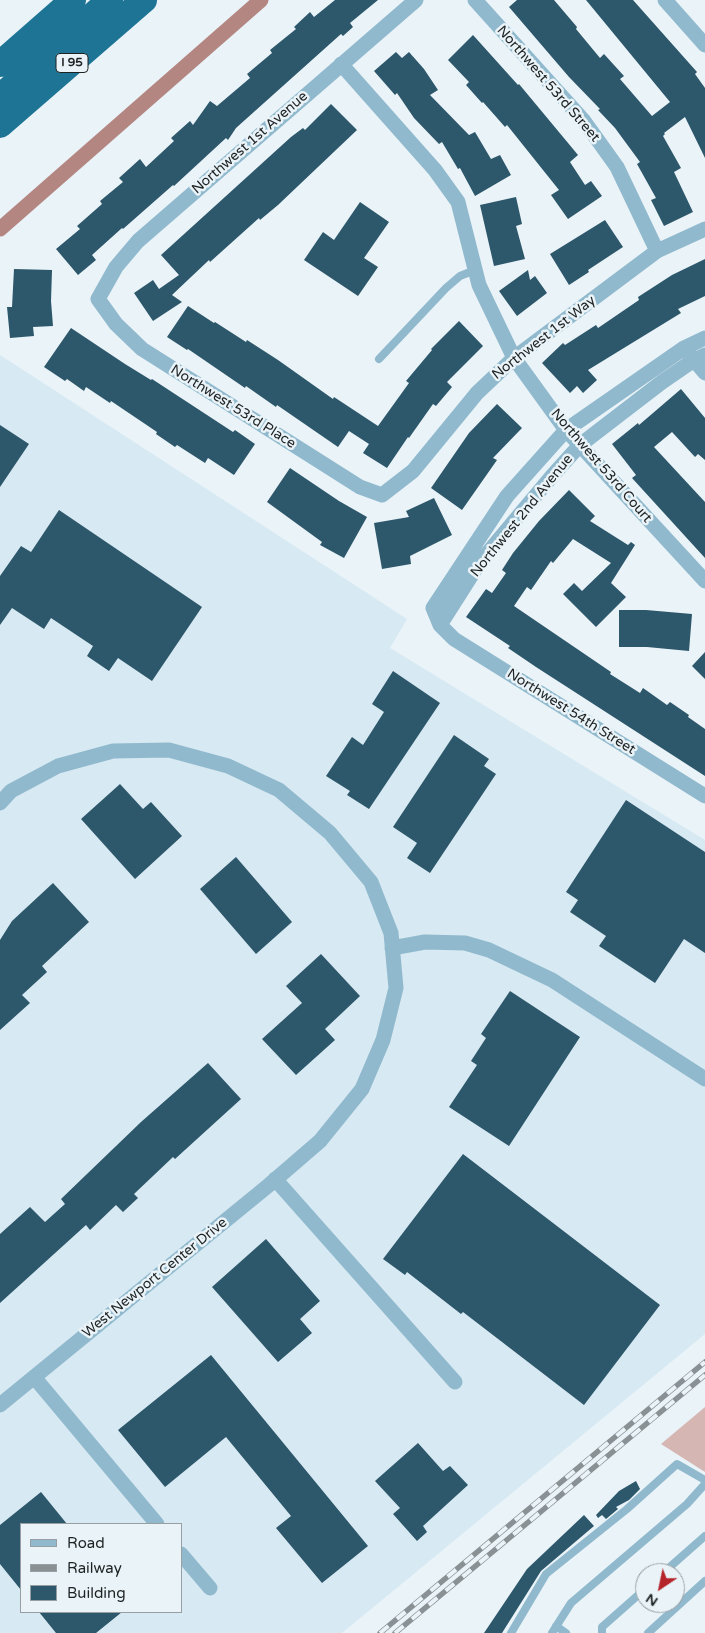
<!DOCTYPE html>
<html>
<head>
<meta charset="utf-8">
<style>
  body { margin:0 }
  #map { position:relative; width:705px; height:1633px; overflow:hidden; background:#e9f3f8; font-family:"Varela Round",sans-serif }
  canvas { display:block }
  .legend { position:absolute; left:20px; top:1523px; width:162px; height:90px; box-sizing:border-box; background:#e9f3f8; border:1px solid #989fa3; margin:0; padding:6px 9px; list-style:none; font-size:15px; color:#1e2223 }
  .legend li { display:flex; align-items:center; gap:10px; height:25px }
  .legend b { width:25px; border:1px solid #989fa3 }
  .north { position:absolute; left:635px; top:1563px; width:50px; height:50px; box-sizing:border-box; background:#e9f3f8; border:1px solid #989fa3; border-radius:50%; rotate:214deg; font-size:14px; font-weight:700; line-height:20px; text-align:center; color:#1e2223 }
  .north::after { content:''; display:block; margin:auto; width:18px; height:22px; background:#b5242b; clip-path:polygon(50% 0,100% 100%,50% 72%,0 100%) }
</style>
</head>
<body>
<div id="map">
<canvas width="705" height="1633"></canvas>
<ul class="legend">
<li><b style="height:6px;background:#90b9cd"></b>Road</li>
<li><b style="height:6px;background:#8a9194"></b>Railway</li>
<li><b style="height:14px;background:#2d576a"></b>Building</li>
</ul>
<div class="north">N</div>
</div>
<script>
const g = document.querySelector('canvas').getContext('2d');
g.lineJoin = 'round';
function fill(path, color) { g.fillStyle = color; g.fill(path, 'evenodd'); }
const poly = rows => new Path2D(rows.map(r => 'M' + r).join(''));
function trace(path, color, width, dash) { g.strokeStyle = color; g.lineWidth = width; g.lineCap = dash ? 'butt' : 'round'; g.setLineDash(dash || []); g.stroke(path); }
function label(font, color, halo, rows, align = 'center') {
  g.font = font + ' "Varela Round",sans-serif'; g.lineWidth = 5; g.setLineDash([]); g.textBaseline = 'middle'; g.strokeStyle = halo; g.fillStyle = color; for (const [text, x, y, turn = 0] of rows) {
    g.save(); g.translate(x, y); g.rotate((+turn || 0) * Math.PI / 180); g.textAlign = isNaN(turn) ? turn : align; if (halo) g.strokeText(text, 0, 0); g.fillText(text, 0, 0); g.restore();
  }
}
fill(poly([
  [0,355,407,619,390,648,705,840,705,1334,342,1633,0,1633],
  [21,1524,181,1524,181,1612,21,1612]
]), '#d7e9f2');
fill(poly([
  [705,1407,705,1472,661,1444]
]), '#d6b6b3');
trace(poly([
  [0,229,261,0]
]), '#b48682', 15);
fill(poly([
  [335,0,378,0,350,23,353,27,343,36,341,34,236,128,228,140,226,138,174,186,173,185,123,229,122,228,92,255,96,260,78,275,56,249,80,229,77,226,102,204,100,201,123,182,119,178,140,159,146,167,174,141,171,138,190,121,193,125,210,101,217,106,250,78,247,74,272,53,270,50,296,29,294,27,310,12,314,17],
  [517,0,554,0,577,27,576,29,600,58,604,54,624,76,620,79,652,116,670,102,586,0,633,0,697,72,695,74,705,88,705,158,685,117,664,133,665,134,663,136,681,168,674,172,693,212,664,226,651,200,656,198,637,164,640,162,615,128,598,110,600,109,569,77,509,7],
  [473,35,518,85,519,84,578,155,570,162,585,185,591,181,602,196,568,219,551,195,559,190,507,125,505,127,483,102,482,103,466,85,469,82,448,60],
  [396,52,402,58,409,52,424,69,438,90,430,95,469,135,475,132,491,159,500,155,511,175,475,196,460,168,458,169,442,142,439,144,414,118,397,93,395,95,374,71],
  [331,104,357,130,278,205,260,220,259,218,210,262,209,260,172,295,182,302,153,321,134,293,153,280,159,289,179,275,161,255,291,137,303,128,305,130],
  [516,197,522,224,516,226,525,259,494,266,480,205],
  [360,202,389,222,364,258,378,267,358,296,304,260,323,232,334,240],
  [605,220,623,247,588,270,589,272,569,285,550,254],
  [705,259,705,296,678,309,681,313,588,370,597,380,583,393,577,386,570,393,542,363,563,343,565,345,596,325,598,328,639,300,638,297,672,275],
  [14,269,52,270,51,301,53,326,33,327,34,336,10,338,7,307,12,307],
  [528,270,530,280,535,276,547,293,517,316,499,291],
  [188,306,214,323,215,322,246,342,247,340,278,360,333,399,334,397,378,426,409,383,406,381,432,350,431,349,459,321,483,346,447,382,452,387,436,406,433,404,409,438,408,437,387,468,363,453,369,444,349,431,338,447,277,405,276,407,246,386,245,388,188,349,187,350,167,337],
  [71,328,125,364,151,380,152,379,233,432,235,430,255,444,234,475,208,458,205,463,177,445,175,447,156,434,157,432,111,401,110,403,86,387,84,391,67,379,65,381,44,367],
  [681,389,705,418,705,460,698,454,695,457,672,432,654,447,705,502,705,558,632,478,636,475,612,444,638,423,639,425],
  [497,404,522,428,493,458,497,460,462,510,431,488,469,433],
  [0,425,29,444,0,487],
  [290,468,339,501,367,517,344,558,320,545,322,542,267,502],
  [569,490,595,516,590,521,628,545,631,542,635,545,611,583,626,597,596,627,563,594,574,583,582,591,611,563,573,539,553,563,551,561,531,590,527,587,514,606,611,672,610,674,640,693,643,688,667,705,670,702,689,715,688,717,705,729,705,776,536,667,508,648,510,646,466,617,486,589,492,593,506,573,502,570,513,553,539,521],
  [434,498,452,535,410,556,411,564,382,569,374,523,409,517,406,511],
  [59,510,202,607,152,681,118,658,109,671,87,656,93,646,51,618,44,629,12,608,0,625,0,576,21,546,31,552],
  [619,610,646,610,692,614,689,651,647,647,619,647],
  [705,652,705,679,692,666],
  [393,671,440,703,369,809,347,795,350,791,326,776,352,737,363,745,384,712,372,704],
  [454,735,489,759,484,766,496,774,430,873,407,858,417,843,393,827],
  [120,784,143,809,151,802,182,836,135,879,81,819],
  [626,800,705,852,705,953,684,939,655,983,599,946,606,936,570,912,578,900,566,892],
  [236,857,292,922,256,954,200,889],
  [53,883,89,922,42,966,47,972,22,995,30,1003,0,1030,0,940,12,921],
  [321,954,360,996,325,1029,335,1040,296,1075,262,1039,302,1003,286,986],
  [510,991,580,1037,509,1146,449,1107,477,1065,471,1061,486,1038,481,1034],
  [208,1063,241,1099,175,1159,173,1157,134,1194,138,1198,123,1212,116,1205,90,1230,86,1225,0,1303,0,1234,30,1207,45,1222,65,1204,61,1199,141,1122],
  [463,1154,660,1305,584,1405,463,1312,461,1314,407,1272,405,1275,383,1259],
  [266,1239,320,1301,300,1319,312,1333,278,1362,212,1287],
  [211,1355,368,1546,322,1583,276,1528,291,1516,226,1437,165,1487,118,1430],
  [418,1443,443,1471,450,1466,468,1485,423,1526,427,1532,417,1541,393,1514,400,1508,375,1481],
  [636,1481,640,1489,629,1500,616,1507,618,1509,606,1519,602,1515,598,1518,596,1515,619,1491],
  [41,1492,67,1524,21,1524,21,1590,0,1564,0,1525],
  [584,1515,594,1526,541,1571,502,1633,484,1633,527,1569],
  [39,1612,122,1612,96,1633,56,1633]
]), '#2d576a');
trace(poly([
  [379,359,446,288,460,276,475,270],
  [663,1573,705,1536],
  [556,1626,566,1633],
  [511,1633,546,1574,627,1509,677,1464,705,1480],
  [552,1633,571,1603,687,1504,705,1484],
  [602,1633,602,1627,645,1589],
  [648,1633,705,1581]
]), '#90b9cd', 8);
trace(poly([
  [416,0,138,241,116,267,98,299,116,324,142,349,360,487,382,495,413,471,477,393,514,358,657,251,705,229],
  [475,0,584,121,617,167,657,251],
  [665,0,705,45],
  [341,64,435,170,458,202,479,285,514,358,566,430,705,581],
  [705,338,684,348,566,430,507,496,433,608,440,625,454,639,705,796],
  [688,353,705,373],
  [440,625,480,562,552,476,580,445,662,382,694,360,705,355],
  [0,803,11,791,58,766,113,751,169,750,228,766,279,790,330,833,371,882,391,933,396,988,383,1040,362,1089,320,1141,269,1185,0,1405],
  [392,948,425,942,465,943,489,950,552,980,705,1079],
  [275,1179,455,1382],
  [34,1377,157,1524],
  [181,1554,210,1588]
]), '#90b9cd', 15);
trace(poly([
  [0,64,73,0],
  [0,97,110,0],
  [0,125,144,0]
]), '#1e7495', 26);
const rail = poly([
  [380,1633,705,1362],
  [395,1633,705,1375]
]);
trace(rail, '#8a9194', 5.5);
trace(rail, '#e9f3f8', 4, [11]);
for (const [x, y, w] of [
  [72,63,32]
]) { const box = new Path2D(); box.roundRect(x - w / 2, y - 9.5, w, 19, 4); g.fillStyle = '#e9f3f8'; g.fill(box); trace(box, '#1e2223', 1); }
label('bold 12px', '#1e2223', null, [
  ["I 95",72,63]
]);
label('14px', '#1e2223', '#e9f3f8', [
  ["Northwest 53rd Street",548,84,49],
  ["Northwest 1st Avenue",250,143,-41],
  ["Northwest 1st Way",544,338,-38],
  ["Northwest 53rd Place",233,407,32],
  ["Northwest 53rd Court",601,466,49],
  ["Northwest 2nd Avenue",522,516,-51],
  ["Northwest 54th Street",571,712,32],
  ["West Newport Center Drive",155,1278,-39]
]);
</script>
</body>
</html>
